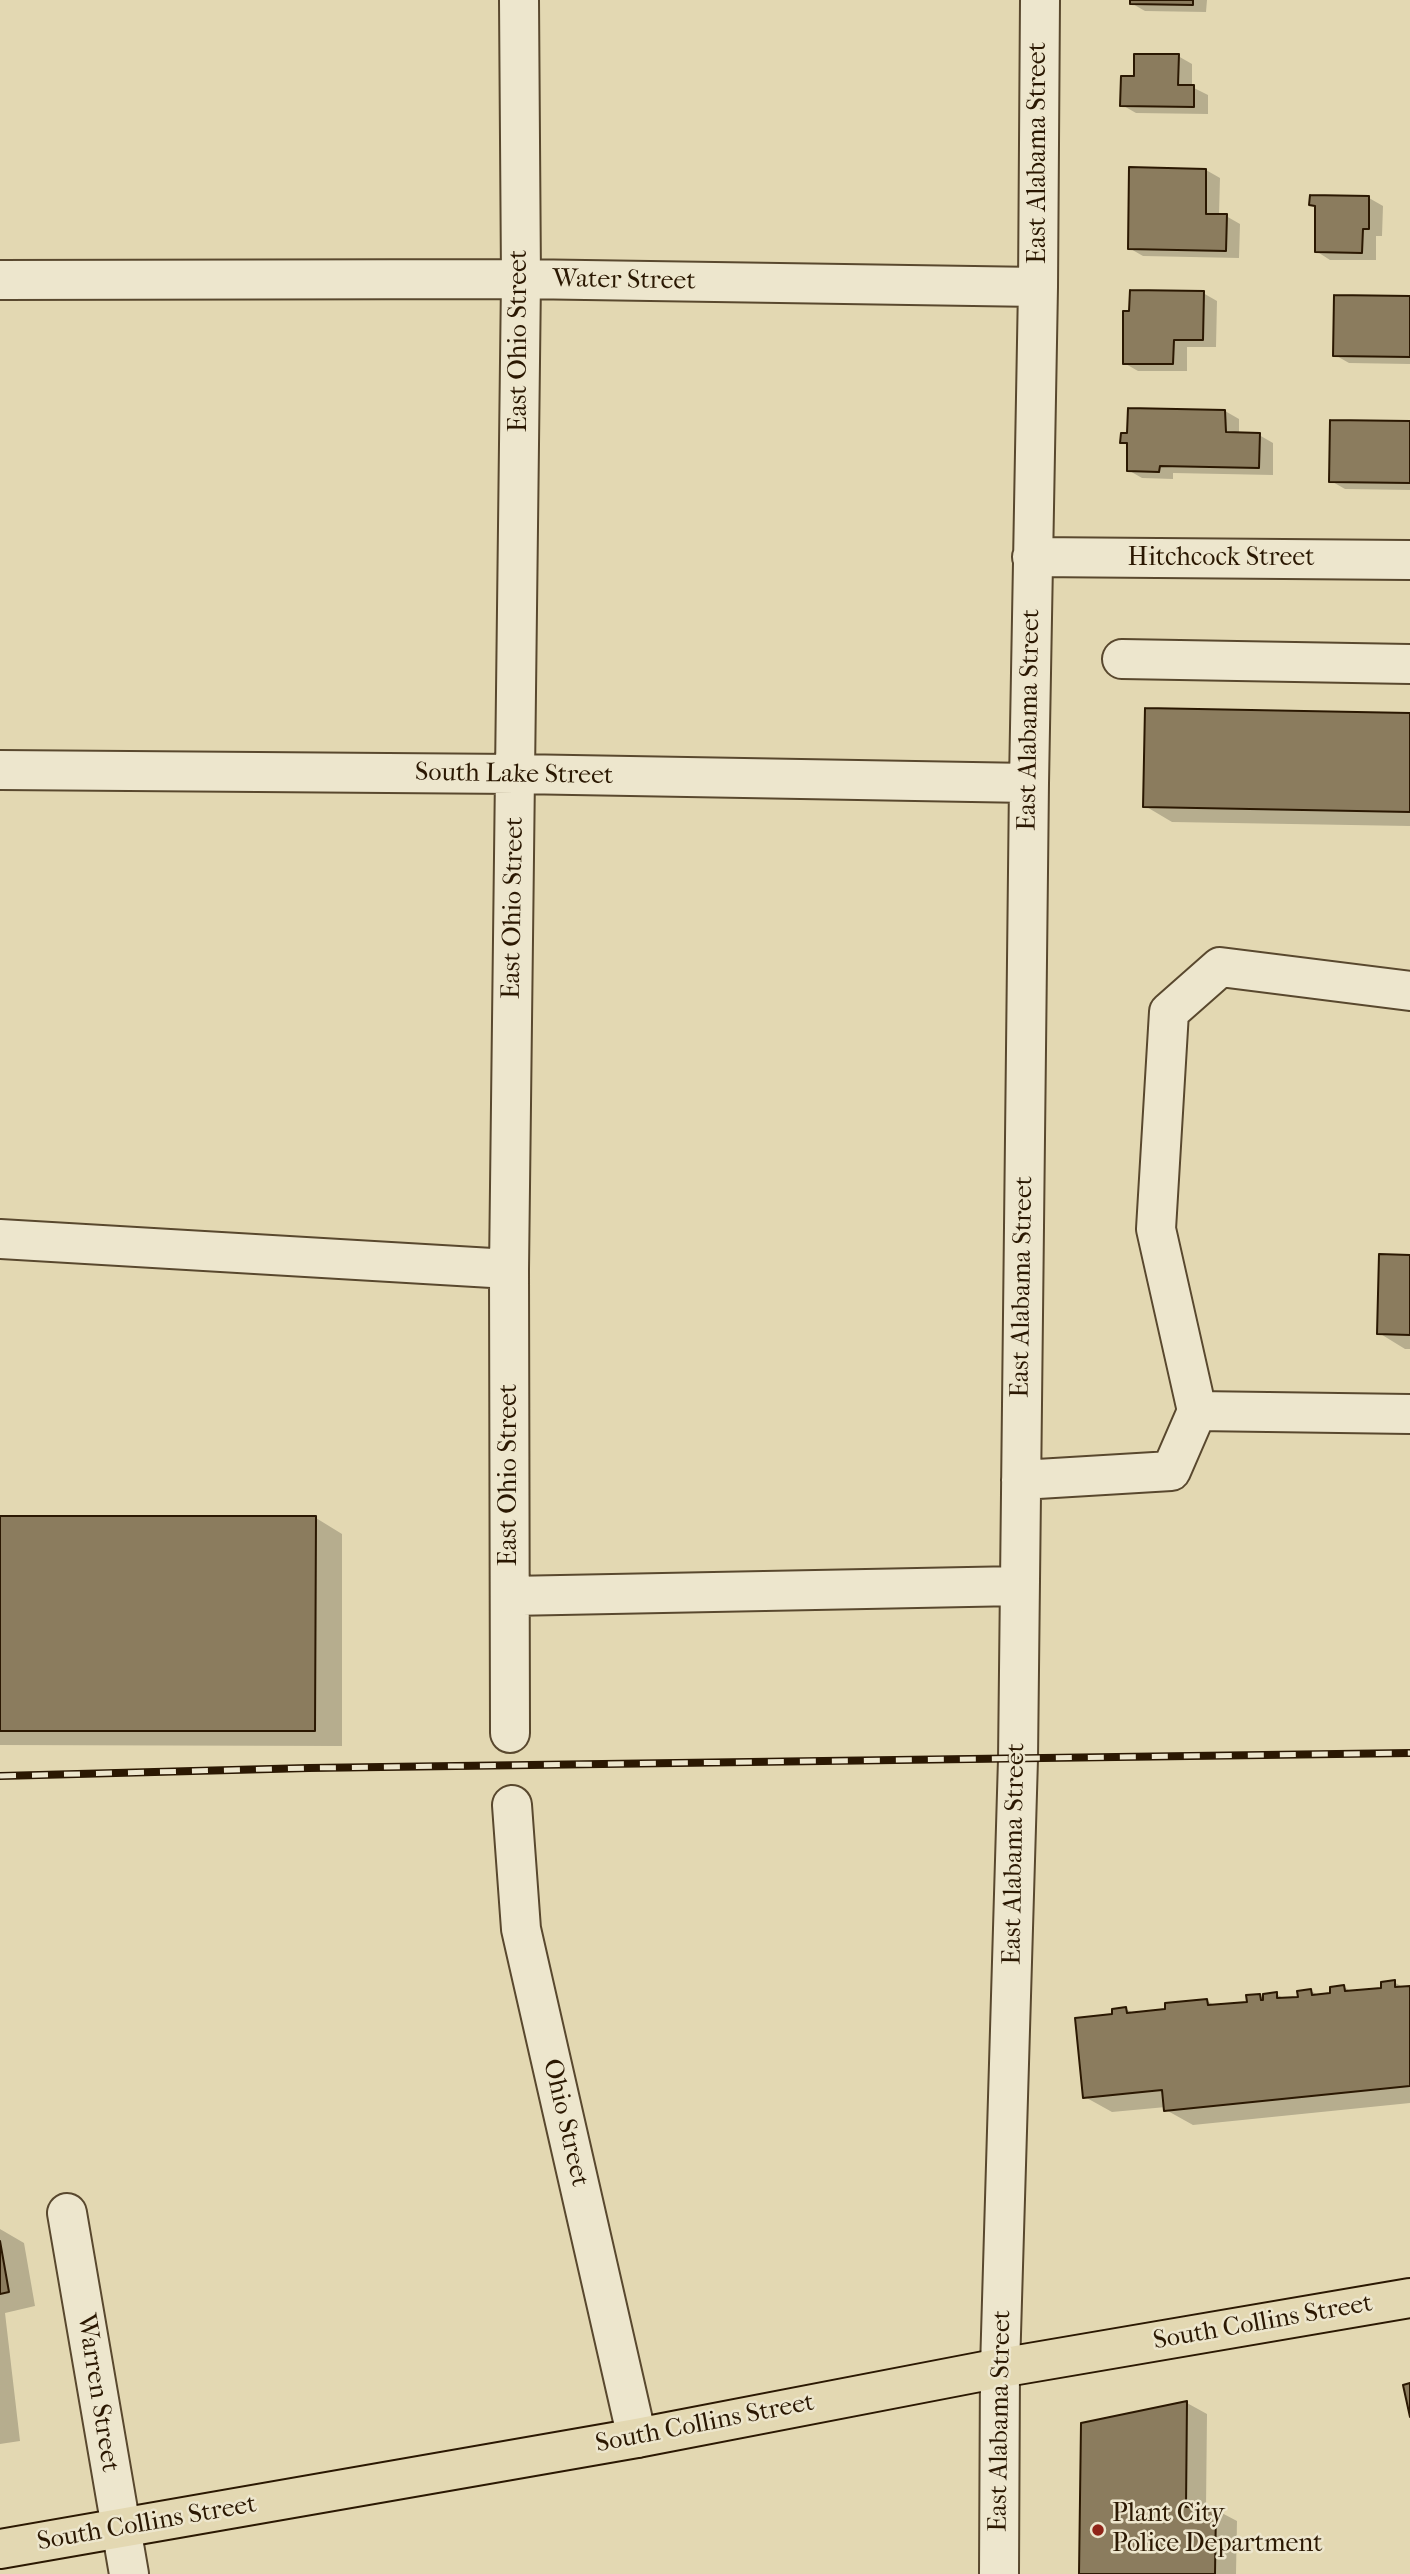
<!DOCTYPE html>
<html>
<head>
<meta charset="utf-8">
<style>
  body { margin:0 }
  canvas { display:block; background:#e3d8b2 }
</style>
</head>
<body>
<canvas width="1410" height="2574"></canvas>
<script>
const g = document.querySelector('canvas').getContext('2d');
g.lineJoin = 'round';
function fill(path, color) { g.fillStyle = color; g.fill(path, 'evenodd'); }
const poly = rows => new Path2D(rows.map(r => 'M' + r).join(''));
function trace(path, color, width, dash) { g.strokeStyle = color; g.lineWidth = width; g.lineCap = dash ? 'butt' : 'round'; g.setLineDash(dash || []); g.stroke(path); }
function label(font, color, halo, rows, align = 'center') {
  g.font = font + ' "IM FELL French Canon",serif'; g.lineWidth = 5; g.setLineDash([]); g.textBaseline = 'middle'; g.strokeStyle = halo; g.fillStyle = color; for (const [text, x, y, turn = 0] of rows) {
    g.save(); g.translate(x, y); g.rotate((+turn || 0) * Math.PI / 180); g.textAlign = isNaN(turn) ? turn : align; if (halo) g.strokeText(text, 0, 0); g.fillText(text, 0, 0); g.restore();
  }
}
fill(poly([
  [1131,0,1207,0,1206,12,1145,11,1131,3],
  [1178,56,1192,64,1192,87,1208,95,1208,114,1136,113,1122,105,1135,78],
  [1206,170,1220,178,1219,215,1226,216,1240,224,1239,258,1143,256,1129,248],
  [1369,198,1383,206,1382,236,1376,236,1376,260,1330,260,1316,251,1317,208,1311,204],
  [1203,293,1217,301,1216,347,1187,347,1187,371,1138,371,1124,363],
  [1410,298,1410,364,1349,363,1335,355],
  [1225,411,1239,419,1239,434,1259,435,1273,443,1273,475,1173,473,1173,479,1142,478,1128,470,1129,446,1122,442],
  [1410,423,1410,490,1345,489,1331,481],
  [1410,714,1410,826,1172,822,1145,806],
  [1410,1257,1410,1349,1405,1349,1379,1333],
  [0,1518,316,1518,342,1534,342,1746,0,1745],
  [1394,1982,1404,1988,1410,1987,1410,2103,1193,2125,1166,2110,1166,2107,1112,2112,1085,2097,1113,2016,1126,2009,1135,2014,1167,2011,1207,2001,1216,2006,1249,2003,1260,1996,1265,1999,1276,1994,1285,1999,1299,1998,1311,1991,1320,1996,1332,1995,1344,1987,1352,1992,1383,1990],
  [0,2229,24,2243,35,2306,5,2313,20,2441,0,2444],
  [1187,2403,1207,2414,1206,2509,1216,2510,1237,2521,1236,2574,1081,2574]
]), '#0003');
const building = poly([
  [1130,0,1193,0,1193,5,1130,4,1130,0],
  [1134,54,1179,54,1178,85,1194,85,1194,107,1120,106,1121,76,1134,76,1134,54],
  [1129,167,1206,169,1206,214,1227,214,1226,251,1128,249,1129,167],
  [1310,195,1369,196,1369,229,1363,229,1362,253,1315,252,1315,206,1309,205,1310,195],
  [1130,290,1204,291,1203,340,1174,340,1173,364,1123,364,1123,311,1129,311,1130,290],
  [1334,295,1410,296,1410,357,1333,356,1334,295],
  [1128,408,1225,410,1226,432,1260,433,1259,468,1160,466,1159,472,1127,471,1127,443,1120,443,1121,433,1127,433,1128,408],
  [1330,420,1410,421,1410,483,1329,482,1330,420],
  [1145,708,1410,713,1410,812,1143,807,1145,708],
  [1379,1254,1410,1255,1410,1335,1377,1334,1379,1254],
  [0,1516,316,1516,315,1731,0,1731,0,1516],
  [1395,1980,1395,1987,1410,1986,1410,2086,1164,2111,1162,2090,1083,2098,1075,2018,1112,2014,1112,2009,1126,2007,1127,2013,1165,2009,1165,2003,1207,1999,1208,2005,1247,2002,1246,1995,1260,1994,1261,2000,1263,2000,1263,1994,1277,1992,1277,1998,1298,1997,1297,1991,1311,1989,1312,1995,1330,1993,1330,1987,1344,1985,1345,1991,1381,1988,1381,1982,1395,1980],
  [0,2241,9,2292,0,2294,0,2241],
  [1410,2383,1410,2417,1403,2385,1410,2383],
  [1187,2401,1186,2507,1216,2508,1215,2574,1079,2574,1081,2423,1187,2401]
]);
fill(building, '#8b7c5e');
trace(building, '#2b1802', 2);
const minor = poly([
  [0,280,521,279,1038,287],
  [1032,557,1410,560],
  [1122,659,1410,664],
  [0,770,516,774,1029,783],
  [0,1239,509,1269],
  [1197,1411,1410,1414],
  [1021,1480,1171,1471,1197,1411,1156,1229,1169,1012,1220,967,1410,991],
  [510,1596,1019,1586],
  [510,1733,509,1269,521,279,519,0],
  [512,1805,521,1929,637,2438],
  [67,2213,129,2574],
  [999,2574,1000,2368,1018,1759,1029,783,1038,287,1040,0]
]);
const major = poly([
  [0,2549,637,2438,1000,2368,1410,2298]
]);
trace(minor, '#59482e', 42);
trace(major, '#2b1802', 42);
trace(minor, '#ede6cd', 38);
trace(major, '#e3d8b2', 38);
const rail = poly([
  [0,1776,309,1768,1410,1753]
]);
trace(rail, '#2b1802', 8);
trace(rail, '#ede6cd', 5, [16]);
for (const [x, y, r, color] of [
  [1098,2530,7,"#8f2418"]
]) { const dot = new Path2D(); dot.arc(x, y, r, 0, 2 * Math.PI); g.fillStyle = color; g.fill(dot); trace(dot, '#ede6cd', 2.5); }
label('26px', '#2b1802', '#ede6cd', [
  ["East Alabama Street",1039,153,-90],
  ["Water Street",624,281,1],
  ["East Ohio Street",520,341,-90],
  ["Hitchcock Street",1221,559],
  ["East Alabama Street",1030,720,-89],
  ["South Lake Street",514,775,1],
  ["East Ohio Street",514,908,-89],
  ["East Alabama Street",1023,1287,-89],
  ["East Ohio Street",510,1475,-90],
  ["East Alabama Street",1015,1854,-89],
  ["Ohio Street",565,2123,77],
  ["South Collins Street",1263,2323,-10],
  ["Warren Street",97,2393,81],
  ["East Alabama Street",1001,2421,-89],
  ["South Collins Street",705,2424,-11],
  ["South Collins Street",147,2524,-10]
]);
label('26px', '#2b1802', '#ede6cd', [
  ["Plant City",1112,2515],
  ["Police Department",1112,2545]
], 'left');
</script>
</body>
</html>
